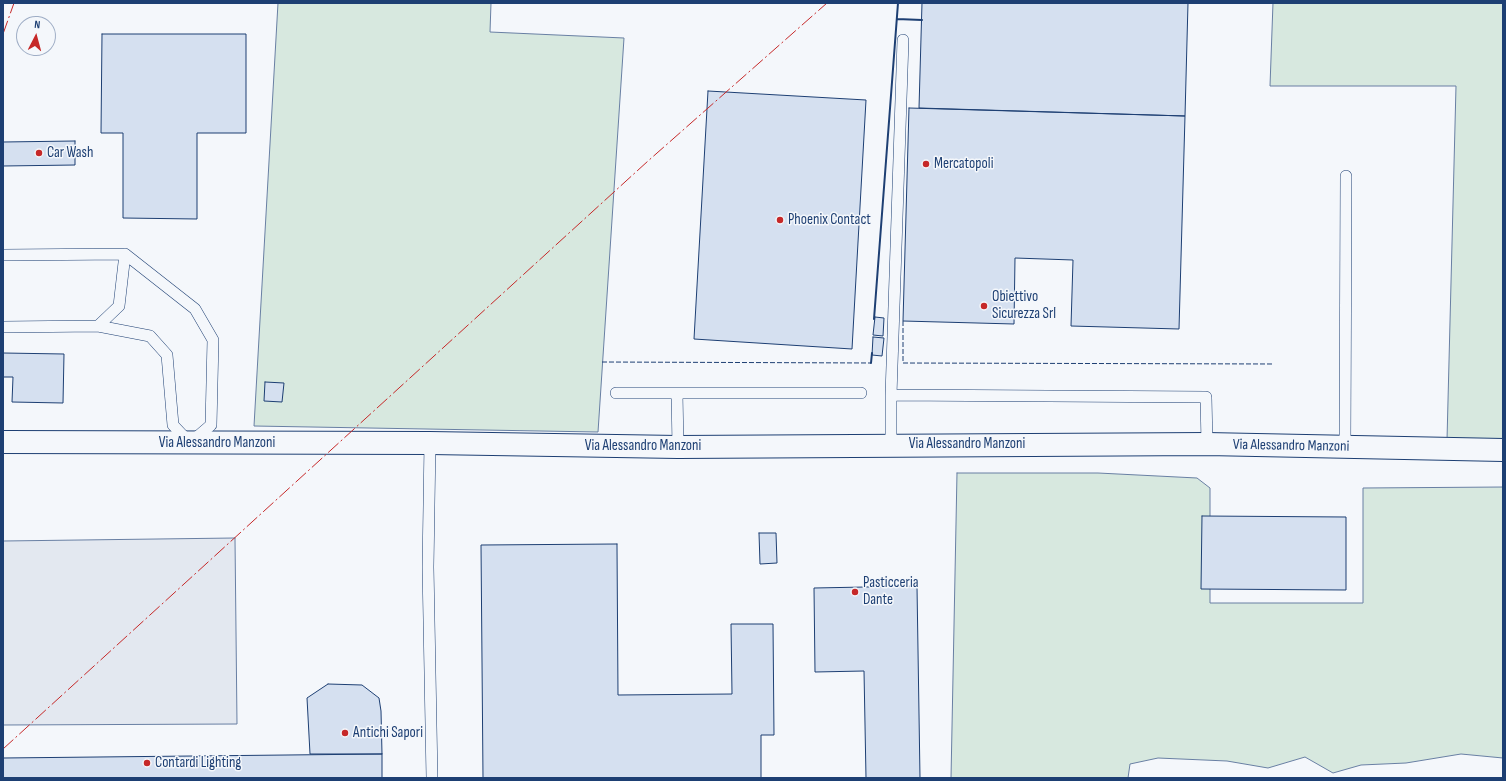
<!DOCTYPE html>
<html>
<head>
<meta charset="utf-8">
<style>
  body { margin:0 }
  #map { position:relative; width:1506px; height:781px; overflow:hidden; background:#f4f7fb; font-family:"Sofia Sans Condensed",sans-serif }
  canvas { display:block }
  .frame { position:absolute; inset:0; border:4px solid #1d3f73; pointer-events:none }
  .north { position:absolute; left:16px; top:16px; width:40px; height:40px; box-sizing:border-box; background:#f4f7fb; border:1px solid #9eadc5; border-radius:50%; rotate:6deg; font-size:11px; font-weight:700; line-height:16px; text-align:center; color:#1d3f73 }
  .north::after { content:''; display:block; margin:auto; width:14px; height:18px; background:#c62828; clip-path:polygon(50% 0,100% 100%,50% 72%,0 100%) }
</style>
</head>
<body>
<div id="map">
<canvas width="1506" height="781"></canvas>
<div class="frame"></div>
<div class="north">N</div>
</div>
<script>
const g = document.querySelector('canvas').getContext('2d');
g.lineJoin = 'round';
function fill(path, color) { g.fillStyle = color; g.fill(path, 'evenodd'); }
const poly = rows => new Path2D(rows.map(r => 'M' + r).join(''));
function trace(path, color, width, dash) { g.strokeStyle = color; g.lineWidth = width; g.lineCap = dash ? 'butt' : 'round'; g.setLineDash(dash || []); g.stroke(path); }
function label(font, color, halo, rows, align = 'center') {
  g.font = font + ' "Sofia Sans Condensed",sans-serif'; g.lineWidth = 3; g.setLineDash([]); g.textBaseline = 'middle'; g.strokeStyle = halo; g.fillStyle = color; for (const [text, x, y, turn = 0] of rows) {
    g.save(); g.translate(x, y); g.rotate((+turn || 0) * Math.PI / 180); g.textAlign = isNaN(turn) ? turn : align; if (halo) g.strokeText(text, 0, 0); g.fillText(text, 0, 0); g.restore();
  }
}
const green = poly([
  [278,3,491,3,490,32,624,38,598,432,254,426,278,3],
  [1273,3,1503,3,1503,441,1447,440,1456,86,1270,86,1273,3],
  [957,473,1098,473,1197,478,1210,488,1210,603,1363,603,1363,488,1503,487,1503,758,1461,754,1406,763,1361,765,1333,773,1305,757,1268,768,1227,761,1158,758,1130,764,1128,778,951,778,957,473]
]);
fill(green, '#d7e8df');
trace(green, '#687fa3', 1);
const parking = poly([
  [235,538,237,724,3,725,3,541,235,538]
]);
fill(parking, '#e3e8f0');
trace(parking, '#687fa3', 1);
const building = poly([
  [922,3,1188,3,1185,116,919,108,922,3],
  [102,34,246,34,246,133,197,133,197,219,123,218,123,133,101,133,102,34],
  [708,91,866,100,852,349,694,339,708,91],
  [909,108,1185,116,1179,329,1071,326,1073,260,1015,258,1014,324,903,321,909,108],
  [75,141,75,165,3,166,3,142,75,141],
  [875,317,884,318,883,336,873,335,875,317],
  [873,337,884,338,882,356,872,355,873,337],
  [3,353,64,354,63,403,12,402,13,377,3,377,3,353],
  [265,382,284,383,282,402,264,401,265,382],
  [1202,516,1346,517,1346,590,1201,589,1202,516],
  [759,533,776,533,777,563,760,564,759,533],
  [617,544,618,695,732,694,731,624,773,624,774,735,761,735,761,778,483,778,481,545,617,544],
  [917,586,920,778,866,778,864,671,815,672,814,588,917,586],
  [328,684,362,685,379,698,381,711,382,754,310,754,307,698,328,684],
  [382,754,382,778,3,778,3,758,382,754]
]);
fill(building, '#d5e0f0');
trace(building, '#1d3f73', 1);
const service = poly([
  [3,255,125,254,119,306,98,326],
  [3,327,98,326,150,336,167,355,173,425,190,443,211,425,213,340,195,309,125,254],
  [616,393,861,393],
  [677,393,678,447],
  [891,395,1206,397,1207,444],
  [430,443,428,567,432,778],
  [891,444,891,395,903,40],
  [1345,447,1346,176]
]);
const secondary = poly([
  [3,442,430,443,678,447,1207,444,1503,450]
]);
trace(service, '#1d3f73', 12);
trace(secondary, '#1d3f73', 24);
trace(service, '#f4f7fb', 11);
trace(secondary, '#f4f7fb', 22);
trace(poly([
  [903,321,903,363,1273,364],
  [602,362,871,363]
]), '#1d3f73', 1, [5, 2]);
trace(poly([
  [897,19,922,20],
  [874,319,898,3],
  [871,363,872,353]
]), '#1d3f73', 2);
trace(poly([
  [3,34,14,3],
  [3,749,648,161,827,3]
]), '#c62828', 1, [14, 3, 2, 3]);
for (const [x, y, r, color] of [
  [39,153,4,"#c62828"],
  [926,164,4,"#c62828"],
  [780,220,4,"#c62828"],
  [984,306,4,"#c62828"],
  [855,592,4,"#c62828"],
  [345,733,4,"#c62828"],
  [147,763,4,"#c62828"]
]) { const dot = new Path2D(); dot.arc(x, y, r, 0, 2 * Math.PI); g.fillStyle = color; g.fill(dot); trace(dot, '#f4f7fb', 1.5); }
label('15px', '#1d3f73', '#f4f7fb', [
  ["Car Wash",47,153],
  ["Mercatopoli",934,164],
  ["Phoenix Contact",788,220],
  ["Obiettivo",992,297],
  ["Sicurezza Srl",992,314],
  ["Pasticceria",863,583],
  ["Dante",863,600],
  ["Antichi Sapori",353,733],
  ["Contardi Lighting",155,763]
], 'left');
label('15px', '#1d3f73', '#f4f7fb', [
  ["Via Alessandro Manzoni",217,443],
  ["Via Alessandro Manzoni",967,444],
  ["Via Alessandro Manzoni",643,446],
  ["Via Alessandro Manzoni",1291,446,1]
]);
</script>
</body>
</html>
